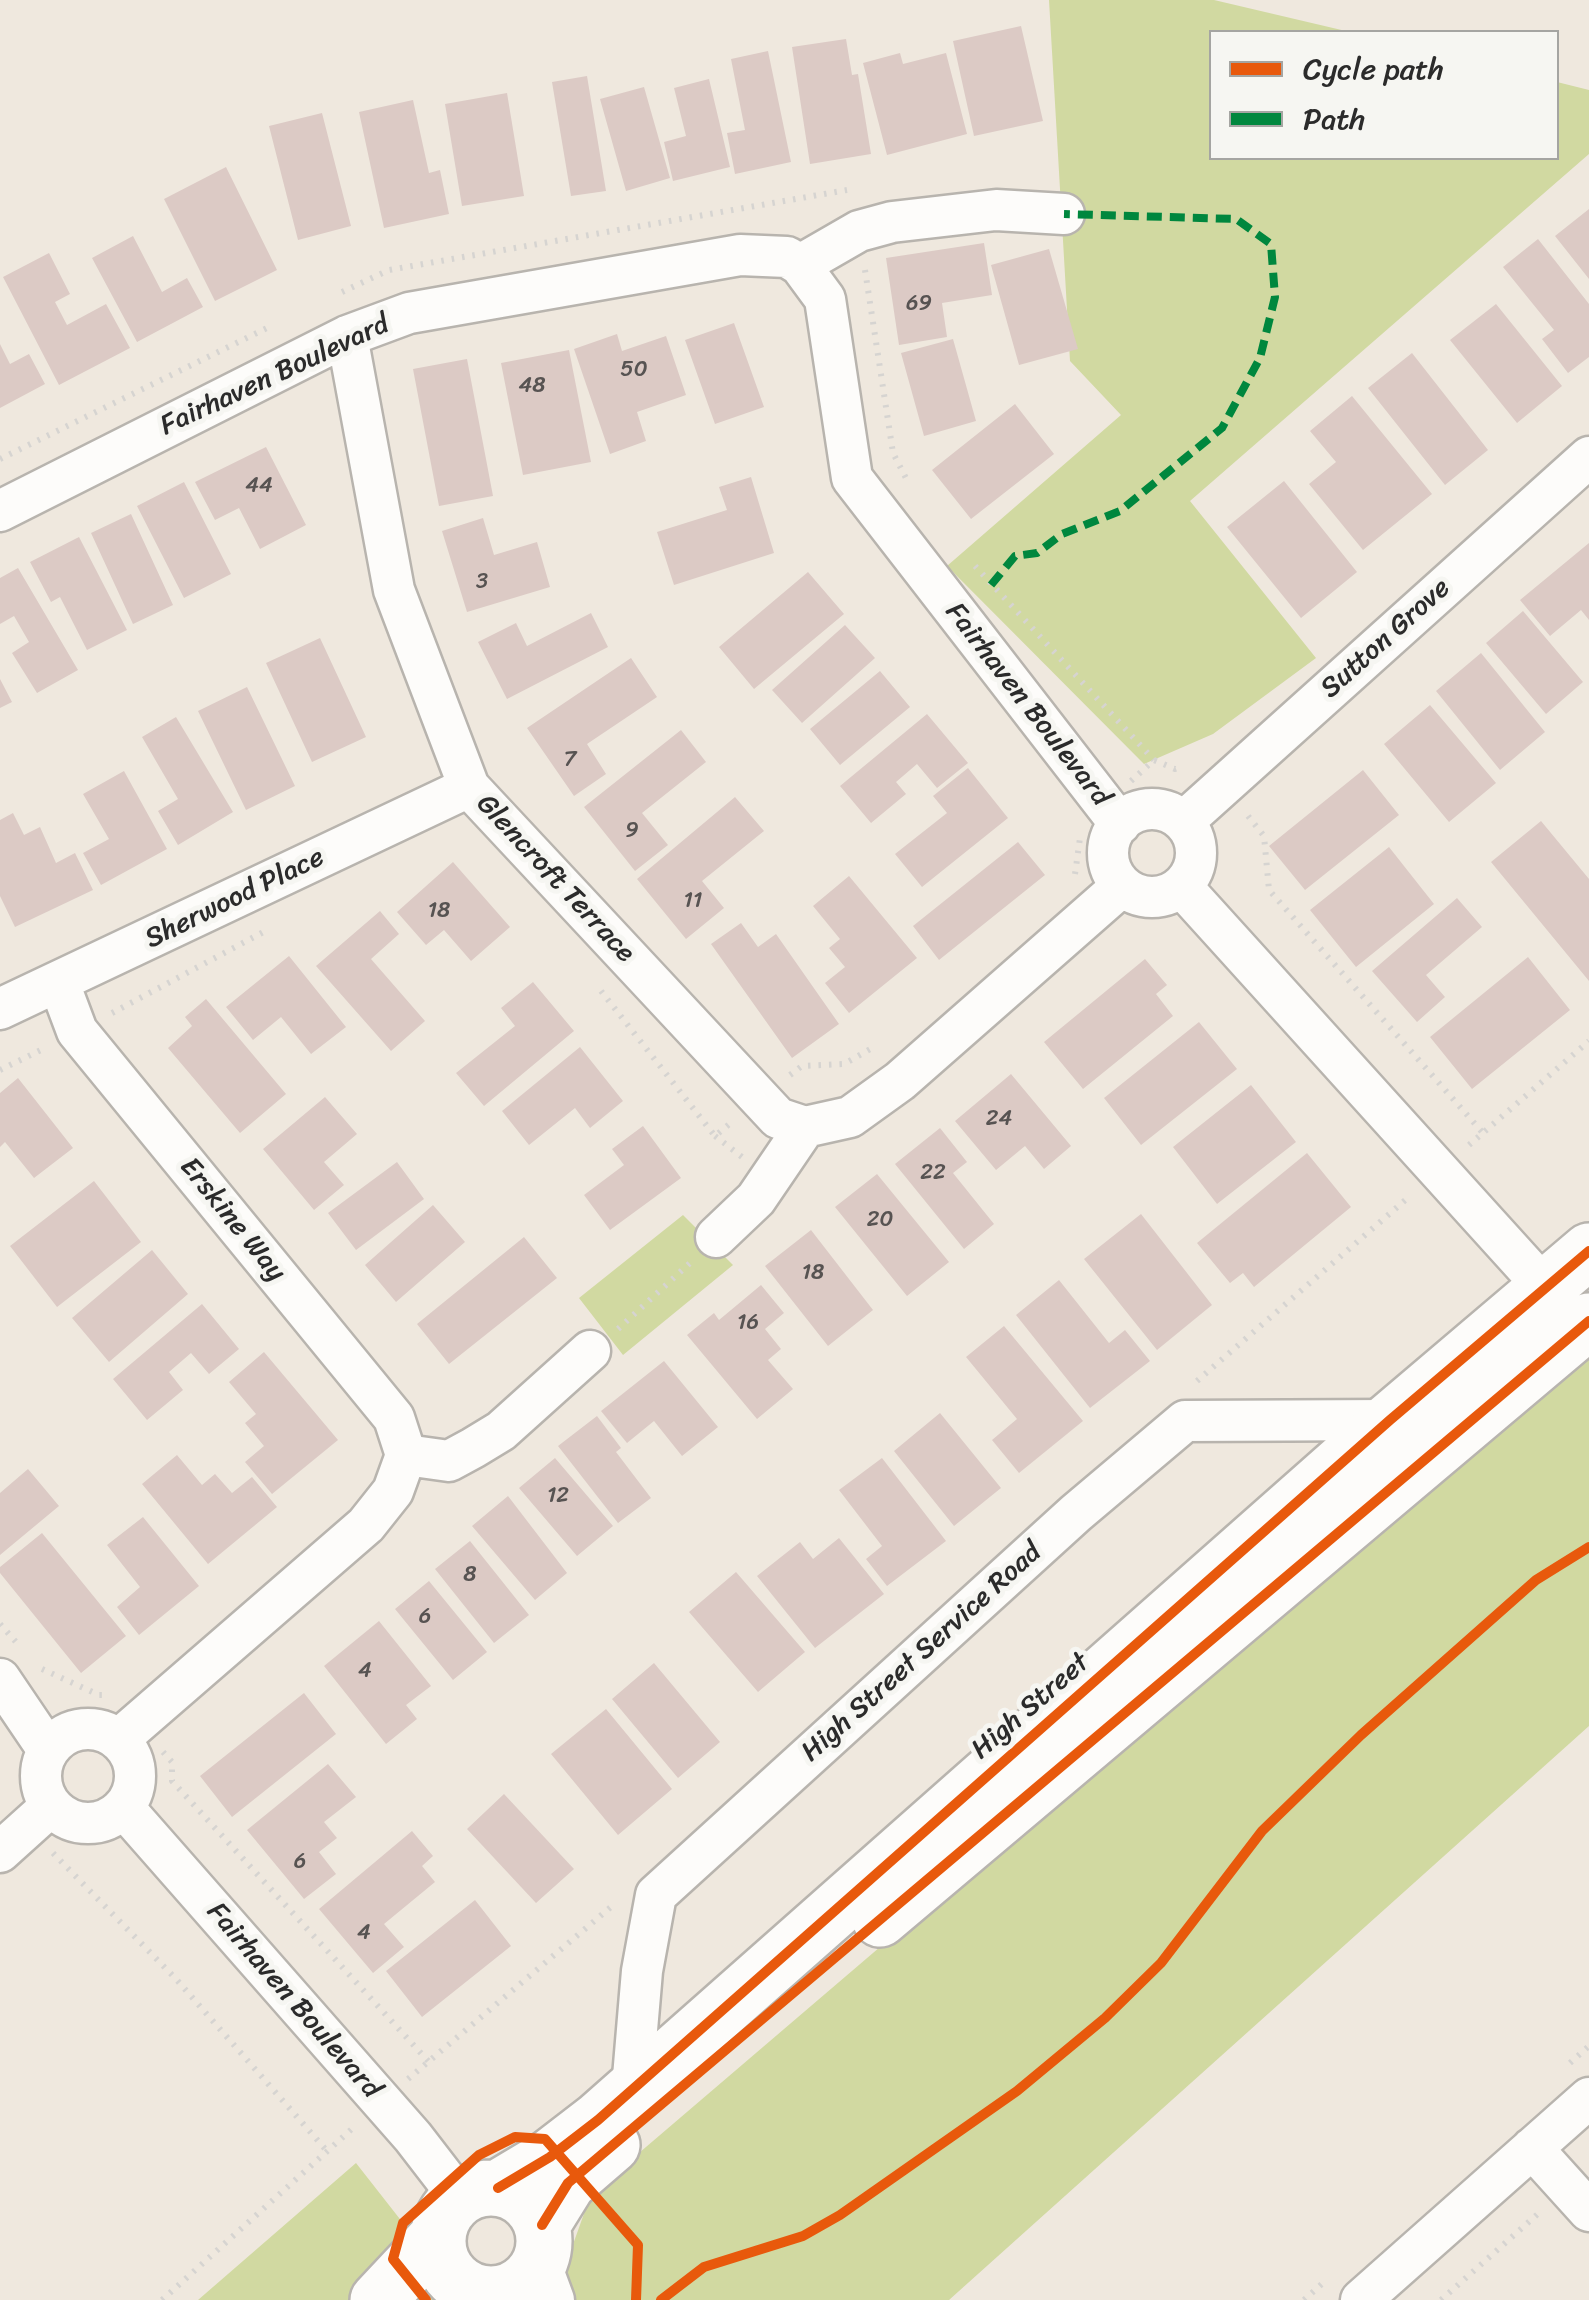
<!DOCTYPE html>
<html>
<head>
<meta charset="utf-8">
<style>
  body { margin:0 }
  #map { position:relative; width:1589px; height:2300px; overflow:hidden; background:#efe8de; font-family:Sriracha,sans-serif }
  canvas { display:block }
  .legend { position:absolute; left:1209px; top:30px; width:350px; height:130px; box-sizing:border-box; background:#f6f6f2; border:2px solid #a5a5a2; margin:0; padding:12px 18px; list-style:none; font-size:30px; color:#2b2b2b }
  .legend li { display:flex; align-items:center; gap:20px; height:50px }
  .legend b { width:50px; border:2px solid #a5a5a2 }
</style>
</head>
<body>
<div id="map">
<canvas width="1589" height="2300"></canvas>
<ul class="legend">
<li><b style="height:12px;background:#e8590c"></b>Cycle path</li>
<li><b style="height:12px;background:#00873e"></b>Path</li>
</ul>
</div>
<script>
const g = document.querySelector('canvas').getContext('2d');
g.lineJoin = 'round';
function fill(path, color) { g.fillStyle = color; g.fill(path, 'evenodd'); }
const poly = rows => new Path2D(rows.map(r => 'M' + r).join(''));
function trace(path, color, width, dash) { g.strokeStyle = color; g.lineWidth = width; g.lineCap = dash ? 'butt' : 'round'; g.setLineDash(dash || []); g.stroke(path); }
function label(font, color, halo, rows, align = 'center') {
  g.font = font + ' Sriracha,sans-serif'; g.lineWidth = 10; g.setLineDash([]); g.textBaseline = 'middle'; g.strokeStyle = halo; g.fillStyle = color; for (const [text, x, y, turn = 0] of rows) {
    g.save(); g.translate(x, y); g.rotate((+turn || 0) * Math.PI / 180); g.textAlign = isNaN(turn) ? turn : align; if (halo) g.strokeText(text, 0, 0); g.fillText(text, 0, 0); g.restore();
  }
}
fill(poly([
  [1049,0,1214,0,1350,32,1212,32,1212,158,1556,158,1557,82,1589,90,1589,154,1190,501,1316,658,1213,734,1144,764,947,566,1121,415,1070,361],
  [683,1215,733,1265,623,1355,579,1298],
  [1589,1341,1589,1726,949,2300,528,2300,566,2264,591,2194],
  [356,2163,403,2223,442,2300,198,2300]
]), '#d1d9a1');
fill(poly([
  [1021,26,1043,121,974,136,953,41],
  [846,39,852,75,858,74,871,154,810,164,792,47],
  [768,51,791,162,735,174,727,133,745,130,731,59],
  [900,53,903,64,946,53,967,134,887,155,863,63],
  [587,76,606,191,571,196,552,82],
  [709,79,730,167,673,181,664,142,686,136,674,88],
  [644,87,670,178,626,191,600,99],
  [507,93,524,196,462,206,445,104],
  [413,100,429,173,440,170,449,214,384,228,359,112],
  [322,113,351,226,298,240,269,126],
  [226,167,277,270,215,301,164,199],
  [1589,209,1589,279,1555,236],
  [133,236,162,292,187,278,203,307,137,342,92,258],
  [1538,239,1589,304,1589,357,1568,373,1542,339,1554,330,1503,267],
  [984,243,992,295,942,303,947,337,899,345,886,258],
  [1049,249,1078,349,1019,365,991,265],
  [49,253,70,294,55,302,67,325,106,304,130,348,59,385,3,277],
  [1496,304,1562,386,1517,423,1450,340],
  [734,323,764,407,715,424,685,340],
  [617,334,622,351,666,336,686,395,637,412,646,441,610,454,574,349],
  [953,339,976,421,924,436,901,353],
  [0,344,10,364,29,354,45,384,0,408],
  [569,350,591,462,523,475,501,363],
  [1412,353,1488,450,1445,485,1368,388],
  [467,359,493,496,439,506,413,369],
  [1352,396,1432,494,1363,550,1309,484,1336,462,1310,431],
  [1015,404,1054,454,971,519,932,470],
  [266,447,306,525,260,549,239,508,215,520,195,482],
  [751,477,774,553,674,585,657,532,727,510,719,487],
  [1284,481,1357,572,1301,618,1227,527],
  [184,482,231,574,184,598,137,506],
  [131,514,173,605,133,624,91,533],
  [483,518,494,555,537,542,550,587,467,612,442,531],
  [79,537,127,630,87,650,60,597,51,602,30,562],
  [1589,543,1589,620,1581,610,1550,636,1520,600],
  [18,568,78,670,37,693,12,653,29,642,14,616,0,624,0,578],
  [808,572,844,614,754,689,719,647],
  [1523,611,1583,682,1546,714,1486,643],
  [591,613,608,647,507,699,478,642,516,623,527,646],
  [845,625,875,658,802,723,772,690],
  [320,638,366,737,312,762,266,663],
  [1481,653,1545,732,1500,770,1436,691],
  [631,658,657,697,587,744,606,774,574,796,527,728],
  [880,671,910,707,840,765,810,729],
  [0,679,12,702,0,708],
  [247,687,295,786,246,810,198,711],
  [1430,705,1496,783,1449,822,1384,744],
  [927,714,968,763,937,788,917,764,896,782,906,794,871,823,840,786],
  [176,717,233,812,178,845,158,811,178,799,142,737],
  [681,730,706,762,642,813,668,845,635,871,584,807],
  [968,768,1008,818,922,887,895,854,947,813,933,796],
  [1363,770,1399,815,1305,890,1269,846],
  [124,771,167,849,101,885,83,853,109,839,83,794],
  [735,797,764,831,702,881,724,908,686,939,637,879],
  [13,813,24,835,40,827,56,863,75,853,93,890,15,927,0,896,0,820],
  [1541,821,1589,879,1589,981,1491,862],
  [1018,842,1045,875,939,960,913,926],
  [1389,847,1434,904,1356,967,1310,910],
  [453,862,510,927,471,961,444,930,426,945,397,912],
  [849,876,917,958,849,1013,825,983,845,967,829,948,840,939,813,906],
  [1457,898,1482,927,1426,975,1445,997,1417,1022,1372,971],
  [380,911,399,934,371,959,425,1021,391,1051,316,966],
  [741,923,758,947,776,934,839,1024,792,1058,711,944],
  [289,956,346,1027,311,1054,281,1017,253,1040,226,1007],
  [1528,957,1570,1010,1472,1089,1430,1037],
  [1145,959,1167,985,1156,994,1173,1016,1083,1089,1044,1042],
  [533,982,574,1031,484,1106,456,1073,515,1026,501,1008],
  [206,999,286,1094,240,1133,168,1048,192,1026,185,1017],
  [1199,1022,1237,1069,1141,1145,1104,1098],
  [580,1047,623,1101,590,1128,575,1108,529,1145,502,1111],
  [1011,1074,1071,1146,1044,1169,1025,1146,996,1170,955,1121],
  [18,1078,73,1148,34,1178,5,1142,0,1147,0,1093],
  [1251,1085,1296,1142,1217,1204,1173,1147],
  [325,1097,357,1134,324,1162,344,1185,314,1210,263,1149],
  [643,1126,681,1178,610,1230,584,1195,624,1165,612,1149],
  [940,1128,967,1162,953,1173,994,1224,964,1249,895,1164],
  [1307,1153,1351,1207,1254,1287,1243,1273,1230,1283,1197,1243],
  [397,1162,424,1199,356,1250,328,1213],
  [877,1174,949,1262,907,1296,835,1207],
  [94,1181,141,1242,57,1307,10,1246],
  [433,1205,465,1242,396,1302,365,1265],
  [1141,1214,1212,1305,1157,1350,1084,1259],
  [811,1230,873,1310,828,1346,765,1266],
  [524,1237,557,1278,449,1364,417,1324],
  [152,1250,188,1294,109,1362,72,1318],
  [1059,1280,1109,1343,1125,1330,1150,1361,1090,1408,1016,1315],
  [761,1285,784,1313,765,1329,781,1349,768,1360,793,1389,757,1419,687,1335,714,1313,719,1320],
  [202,1304,239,1349,209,1374,191,1353,169,1372,183,1390,147,1420,113,1379],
  [1004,1326,1083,1421,1019,1473,992,1440,1017,1419,966,1357],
  [264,1352,338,1440,272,1494,245,1462,264,1446,245,1423,256,1414,229,1382],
  [664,1361,718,1427,682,1456,654,1421,627,1443,601,1411],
  [940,1413,1001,1488,954,1526,894,1451],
  [597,1416,621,1448,616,1452,651,1498,618,1523,558,1446],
  [177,1455,202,1485,215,1474,232,1493,252,1477,277,1507,208,1564,142,1484],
  [555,1458,613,1526,577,1556,519,1488],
  [882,1458,946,1541,887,1586,866,1559,882,1546,839,1490],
  [28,1469,59,1506,0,1555,0,1493],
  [508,1496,567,1573,535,1600,472,1526],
  [143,1517,199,1586,139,1635,117,1607,140,1587,107,1545],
  [42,1533,126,1636,81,1673,0,1573,0,1567],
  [839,1538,884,1594,815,1648,757,1576,800,1542,813,1559],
  [470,1541,529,1615,494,1643,435,1569],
  [736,1572,805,1652,758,1692,689,1612],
  [429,1581,487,1652,453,1680,395,1609],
  [379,1621,431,1686,406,1705,417,1719,386,1744,324,1666],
  [654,1663,720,1742,678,1778,612,1699],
  [304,1693,336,1734,232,1817,200,1776],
  [606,1709,672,1789,618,1835,551,1754],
  [328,1764,356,1797,324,1822,337,1838,319,1852,336,1874,304,1899,247,1830],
  [504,1794,574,1869,536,1903,467,1829],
  [412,1831,433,1856,422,1866,435,1882,384,1924,404,1947,373,1973,319,1909],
  [475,1900,511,1946,422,2017,386,1971]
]), '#dccac5');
const street = poly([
  [800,265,859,231,892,222,996,210,1064,214],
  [347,336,394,590,469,787,778,1118,805,1127,850,1117,900,1081,1122,886],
  [0,511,347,336,409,313,740,255,787,257,800,265,825,299,852,478,1120,824],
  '1108 853a44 44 0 1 1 88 0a44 44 0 1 1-88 0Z',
  [1183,822,1589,457],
  [1181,886,1546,1289],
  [59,983,77,1031,394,1418,406,1455,393,1491,366,1525,118,1740],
  [0,1009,469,787],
  [716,1237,756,1199,805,1127],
  [406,1455,449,1461,473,1448,501,1431,590,1351],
  [0,1679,48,1750],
  '41 1776a47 47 0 1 1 94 0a47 47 0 1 1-94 0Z',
  [123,1807,413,2137,460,2198],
  [0,1852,51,1806],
  [632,2089,642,1971,656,1895,1076,1513,1185,1421,1390,1420],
  [1532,2148,1589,2211],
  [540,2262,554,2300],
  [496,2294,504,2300],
  [1361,2300,1589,2098]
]);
const secondary = poly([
  [880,1919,1589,1321],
  '438 2241a53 53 0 1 1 106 0a53 53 0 1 1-106 0Z',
  [498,2188,550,2157,598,2120,1390,1420,1589,1251],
  [542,2225,568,2183,612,2145],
  [378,2300,437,2237]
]);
trace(street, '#b8b4ae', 45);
trace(secondary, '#b8b4ae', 60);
trace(poly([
  [865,270,893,453,908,482],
  [342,292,389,270,847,190],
  [0,459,267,328],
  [975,566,1154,760],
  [1131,781,1154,760,1175,769,1183,766],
  [1248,816,1264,836,1269,890,1483,1133],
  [1075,874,1080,838],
  [601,991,715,1136,733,1121],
  [112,1013,269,929],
  [0,1070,43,1049],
  [790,1075,802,1066,844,1064,874,1047],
  [715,1136,742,1157],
  [1469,1145,1589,1041],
  [618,1329,690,1263],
  [1197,1381,1410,1196],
  [0,1624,16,1642],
  [42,1669,99,1695,108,1695],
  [163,1752,172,1762,172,1781,429,2062],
  [53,1853,176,1979,327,2151],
  [1570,2063,1589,2046],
  [408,2079,612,1906],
  [162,2300,354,2127],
  [1304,2300,1325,2281],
  [1441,2300,1540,2212]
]), '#d6d4d1', 6, [2.5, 8]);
trace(street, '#fdfcfa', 40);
trace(secondary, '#fdfcfa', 55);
trace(poly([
  [991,585,1015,556,1037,553,1062,534,1120,511,1222,428,1260,358,1275,297,1271,244,1236,219,1064,214]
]), '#00873e', 8, [15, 8]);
trace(poly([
  [498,2188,550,2157,598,2120,1390,1420,1589,1251],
  [542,2225,568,2183,1589,1321],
  [426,2300,393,2259,403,2223,479,2155,515,2137,545,2139,638,2245,636,2300],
  [661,2300,704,2267,803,2236,840,2215,1017,2091,1105,2018,1161,1963,1262,1831,1361,1735,1536,1580,1589,1547]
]), '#e8590c', 10);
label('22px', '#575352', null, [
  ["69",919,304],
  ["50",634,370],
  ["48",532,386],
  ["44",259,486],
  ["3",482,582],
  ["7",570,760],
  ["9",632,831],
  ["11",693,901],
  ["18",439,911],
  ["24",999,1119],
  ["22",933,1173],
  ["20",880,1220],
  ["18",813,1273],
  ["16",748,1323],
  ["12",558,1496],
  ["8",470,1575],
  ["6",425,1617],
  ["4",365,1671],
  ["6",300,1862],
  ["4",364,1933]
]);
label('28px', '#2b2b2b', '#f6f6f2', [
  ["Fairhaven Boulevard",275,376,-25],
  ["Sutton Grove",1386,639,-42],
  ["Fairhaven Boulevard",1027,705,52],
  ["Glencroft Terrace",555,879,47],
  ["Sherwood Place",235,899,-26],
  ["Erskine Way",232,1220,51],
  ["High Street Service Road",922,1653,-42],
  ["High Street",1031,1707,-41],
  ["Fairhaven Boulevard",293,2001,49]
]);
</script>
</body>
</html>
